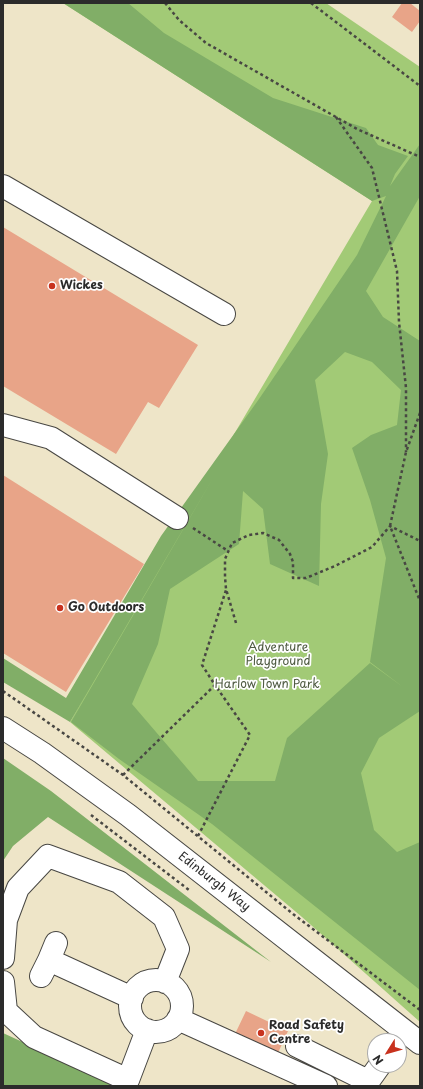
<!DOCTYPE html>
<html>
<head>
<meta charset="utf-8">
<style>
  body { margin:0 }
  #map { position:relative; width:423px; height:1089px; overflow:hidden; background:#eee5c8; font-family:"Playpen Sans",sans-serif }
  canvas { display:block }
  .frame { position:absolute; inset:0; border:4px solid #2b2b2b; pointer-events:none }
  .north { position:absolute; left:367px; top:1033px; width:40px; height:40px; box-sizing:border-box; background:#fff; border:1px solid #aaa; border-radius:50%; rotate:233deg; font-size:11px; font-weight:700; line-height:16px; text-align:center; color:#2b2b2b }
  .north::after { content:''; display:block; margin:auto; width:14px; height:18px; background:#c8321e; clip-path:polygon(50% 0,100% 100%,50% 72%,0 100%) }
</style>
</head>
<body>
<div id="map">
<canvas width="423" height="1089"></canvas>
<div class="frame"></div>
<div class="north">N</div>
</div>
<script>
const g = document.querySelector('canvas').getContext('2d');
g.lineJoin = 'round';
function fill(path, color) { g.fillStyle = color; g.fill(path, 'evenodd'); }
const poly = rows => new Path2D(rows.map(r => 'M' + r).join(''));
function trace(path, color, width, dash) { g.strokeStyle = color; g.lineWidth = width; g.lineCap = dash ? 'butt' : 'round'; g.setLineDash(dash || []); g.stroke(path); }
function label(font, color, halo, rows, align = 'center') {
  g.font = font + ' "Playpen Sans",sans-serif'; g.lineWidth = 3.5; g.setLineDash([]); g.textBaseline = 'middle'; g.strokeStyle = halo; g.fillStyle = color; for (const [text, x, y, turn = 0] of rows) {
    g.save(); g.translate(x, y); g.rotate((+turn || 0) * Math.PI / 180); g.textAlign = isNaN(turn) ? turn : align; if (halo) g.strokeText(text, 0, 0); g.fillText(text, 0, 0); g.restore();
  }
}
fill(poly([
  [63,3,326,3,420,67,420,1022,302,917,70,722,172,539,372,201]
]), '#a2ca76');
fill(poly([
  [63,3,128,3,164,33,273,98,366,128,378,145,408,156,395,174,390,186,420,144,420,196,366,291,383,317,420,341,420,711,379,738,361,773,374,830,397,852,420,842,420,990,212,824,119,759,71,722,216,473,70,722,3,682,3,658,66,698,161,536,259,399,357,255,386,196,372,201],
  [345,352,372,362,401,390,397,425,371,435,352,448,370,500,386,558,370,662,403,687,370,663,287,738,275,781,198,781,132,704,158,644,170,589,239,544,243,491,263,509,270,564,319,586,321,504,328,454,315,380],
  [3,758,51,791,271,962,48,817,13,846,3,861],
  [3,1033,118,1086,3,1086]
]), '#81ae67');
fill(poly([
  [402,3,410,3,420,11,420,21,412,32,392,17],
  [3,227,198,345,159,408,148,402,116,454,3,386],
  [3,475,144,564,66,692,3,653],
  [246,1011,288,1031,277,1055,235,1034]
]), '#e8a488');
const minor = poly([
  [3,186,224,314],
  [3,425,51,438,177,518],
  [3,958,6,920,18,888,48,856,119,882,164,917,178,949,165,982],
  [49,960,56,943],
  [41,976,49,960,132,998],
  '130 1006a26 26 0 1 1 52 0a26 26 0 1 1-52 0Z',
  [3,982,6,1011,34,1037,128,1080,147,1030],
  [178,1019,326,1086],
  [297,1046,368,1081],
  [365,1086,380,1065]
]);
const highway = poly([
  [3,728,42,753,128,815,420,1043]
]);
trace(minor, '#484743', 24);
trace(highway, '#484743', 24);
trace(poly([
  [165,3,179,20,206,43,357,129,420,157],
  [311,3,420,86],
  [336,117,372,168,397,271,399,322,406,388,406,452],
  [420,413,406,452,390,526,420,601],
  [193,528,228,551],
  [236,623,226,589,225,577,225,559,232,543,249,535,263,533,279,540,290,554,293,562,293,578,306,578,335,566,372,547,390,526,420,541],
  [3,691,123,775,293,914,420,1010],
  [123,775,215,685,202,665,226,590],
  [91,815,189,890],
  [198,836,250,735,215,685]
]), '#484743', 2.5, [3, 3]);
trace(minor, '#fff', 22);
trace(highway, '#fff', 22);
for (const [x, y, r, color] of [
  [52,286,4,"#c8321e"],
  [60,608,4,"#c8321e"],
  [261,1033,4,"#c8321e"]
]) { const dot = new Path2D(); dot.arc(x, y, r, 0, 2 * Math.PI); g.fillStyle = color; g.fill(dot); trace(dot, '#fff', 1.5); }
label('bold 12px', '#2b2b2b', '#fff', [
  ["Wickes",60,286],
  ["Go Outdoors",68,608],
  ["Road Safety",269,1026],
  ["Centre",269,1040]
], 'left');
label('12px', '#4f5b42', '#fff', [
  ["Adventure",278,648],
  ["Playground",278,662],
  ["Harlow Town Park",267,685]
]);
label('12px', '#2b2b2b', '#fff', [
  ["Edinburgh Way",214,882,38]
]);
</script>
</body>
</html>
